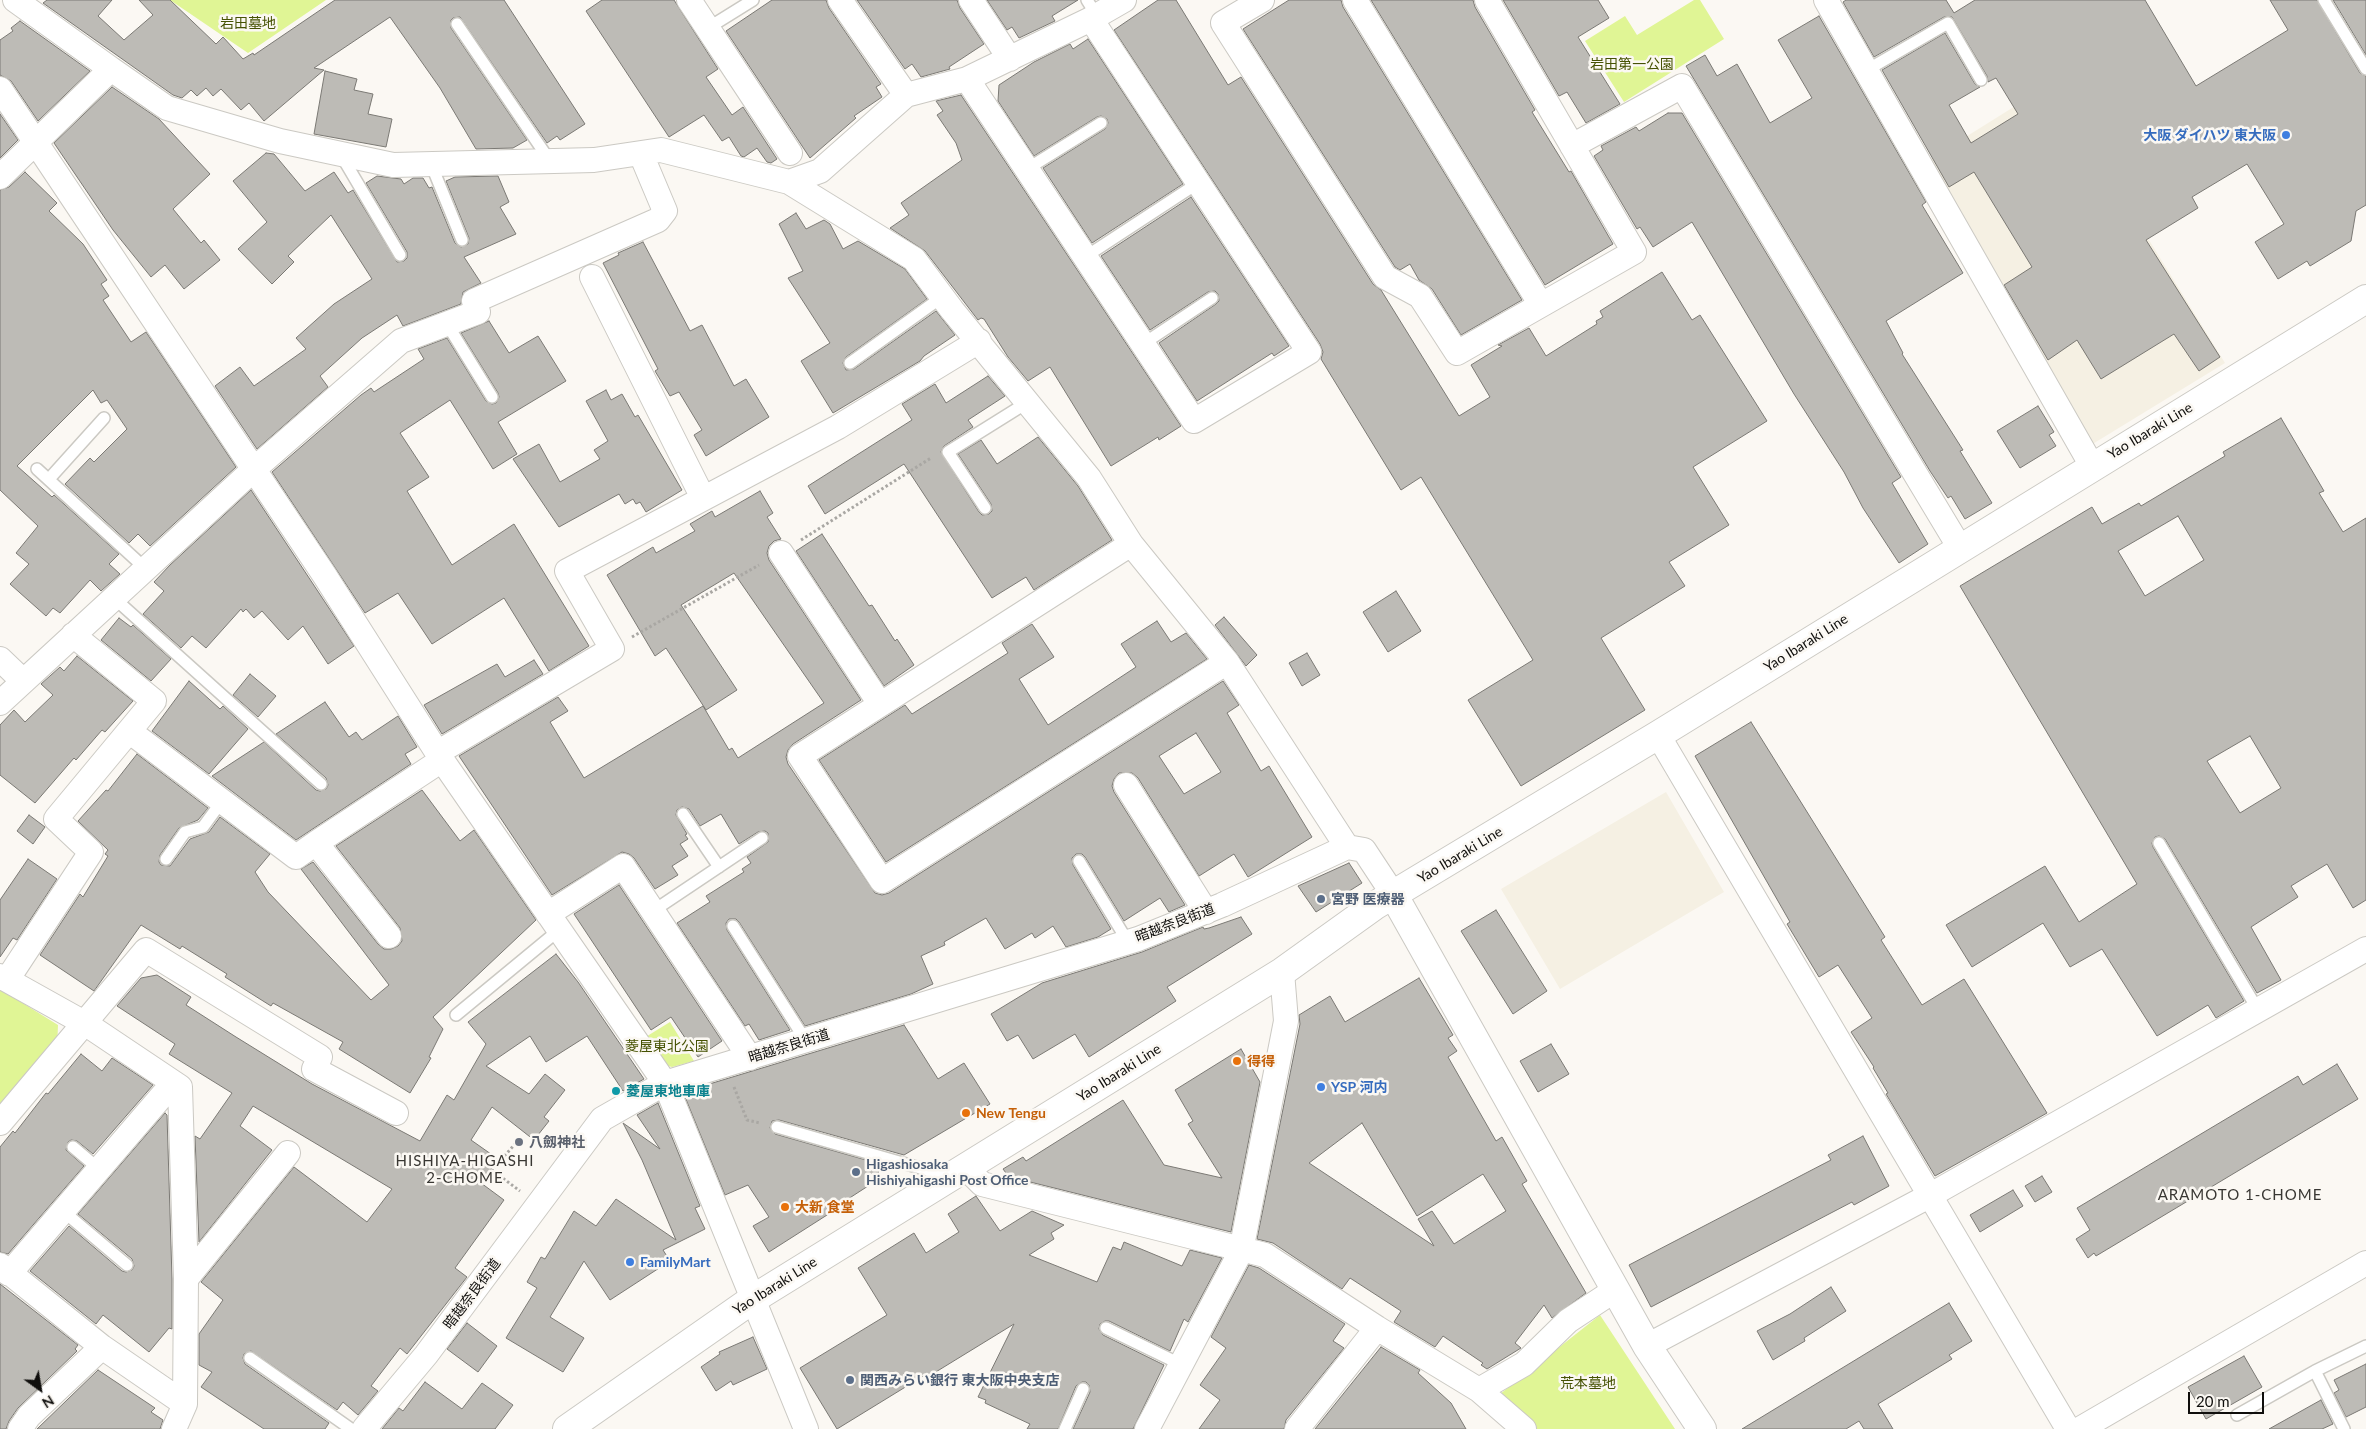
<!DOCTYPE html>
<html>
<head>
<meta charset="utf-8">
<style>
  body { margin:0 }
  #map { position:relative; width:2366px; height:1429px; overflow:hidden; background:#fbf8f3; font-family:Lato,sans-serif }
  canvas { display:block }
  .north { position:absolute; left:15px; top:1364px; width:50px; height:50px; -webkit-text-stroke:4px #fbf8f3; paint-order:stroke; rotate:148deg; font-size:14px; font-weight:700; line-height:20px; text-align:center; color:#0f0e0c }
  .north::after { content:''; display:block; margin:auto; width:18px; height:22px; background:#0f0e0c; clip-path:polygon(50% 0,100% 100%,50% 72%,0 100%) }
  .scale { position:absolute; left:2188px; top:1392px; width:76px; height:22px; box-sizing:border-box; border:2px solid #0f0e0c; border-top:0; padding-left:6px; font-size:15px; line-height:18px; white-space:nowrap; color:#0f0e0c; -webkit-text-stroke:4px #fbf8f3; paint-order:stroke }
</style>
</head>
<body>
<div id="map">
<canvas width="2366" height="1429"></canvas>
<div class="north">N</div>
<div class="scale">20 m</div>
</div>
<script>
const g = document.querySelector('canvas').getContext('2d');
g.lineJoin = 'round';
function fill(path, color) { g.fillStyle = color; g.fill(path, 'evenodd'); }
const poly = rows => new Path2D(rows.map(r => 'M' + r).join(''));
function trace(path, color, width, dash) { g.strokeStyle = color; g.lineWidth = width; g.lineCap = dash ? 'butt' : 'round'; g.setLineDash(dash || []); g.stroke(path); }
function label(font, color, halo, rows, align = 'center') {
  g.font = font + ' Lato,"Noto Sans JP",sans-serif'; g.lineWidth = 5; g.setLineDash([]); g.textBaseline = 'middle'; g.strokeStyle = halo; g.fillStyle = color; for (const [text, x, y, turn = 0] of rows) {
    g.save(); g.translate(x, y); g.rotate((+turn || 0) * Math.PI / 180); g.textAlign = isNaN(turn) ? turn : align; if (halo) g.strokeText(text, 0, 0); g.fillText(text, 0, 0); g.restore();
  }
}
fill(poly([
  [2052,83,2225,363,2091,445,1924,163],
  [1666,792,1724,892,1560,989,1501,889]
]), '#f5f0e3');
fill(poly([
  [170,0,326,0,248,53],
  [1694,0,1700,0,1724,39,1624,102,1585,41,1625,16,1637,35],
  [0,989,58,1025,57,1050,0,1115],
  [670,1022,694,1061,672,1067,661,1064,644,1038],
  [1600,1315,1675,1429,1533,1429,1495,1398]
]), '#e0f595');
const building = poly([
  [47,0,112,0,98,16,124,40,153,15,139,0,170,0,216,44,223,37,243,59,253,53,254,55,335,0,504,0,585,124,560,140,557,136,547,143,460,17,453,18,451,20,451,28,527,140,513,148,476,149,440,88,390,17,314,68,324,70,264,121,249,103,241,110,221,89,213,96,206,88,197,96,191,90,182,98,173,95,43,3,47,0],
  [602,0,674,0,718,69,706,77,732,115,743,107,777,159,771,163,767,162,757,148,744,157,741,156,729,137,722,141,704,115,669,137,586,11,602,0],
  [772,0,826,0,829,8,881,84,876,87,882,97,854,116,856,118,810,158,726,31,772,0],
  [857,0,957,0,960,8,984,44,949,67,950,69,921,77,912,64,905,69,857,0],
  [987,0,1078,0,1052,16,1055,21,1019,38,1012,27,1007,30,987,0],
  [1158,0,1176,0,1228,85,1241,77,1373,284,1381,290,1459,416,1490,397,1471,365,1502,346,1498,345,1529,328,1546,356,1597,324,1596,321,1603,317,1600,311,1662,272,1692,320,1700,315,1767,421,1693,467,1729,525,1669,562,1685,586,1601,638,1645,710,1521,786,1468,700,1533,660,1421,477,1401,490,1321,359,1323,352,1320,344,1114,30,1158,0],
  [1289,0,1341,0,1343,7,1522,300,1461,335,1432,289,1419,280,1410,264,1400,270,1395,267,1243,29,1289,0],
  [1371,0,1473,0,1475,7,1535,110,1532,112,1569,172,1571,171,1613,244,1545,285,1371,0],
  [1503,0,1598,0,1609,18,1578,37,1620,104,1586,123,1567,92,1559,96,1503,0],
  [1846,0,1946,0,1954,13,1975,0,2145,0,2196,86,2288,30,2270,0,2317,0,2360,73,2366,76,2366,205,2356,211,2351,241,2310,266,2307,261,2278,279,2255,242,2284,224,2247,164,2192,197,2198,208,2146,240,2220,357,2199,371,2174,334,2101,379,2077,340,2048,360,2004,285,2032,267,1974,172,1949,187,1882,70,1945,33,1975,84,1980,87,1949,105,1971,143,2018,114,1996,78,1988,82,1987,76,1952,17,1944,17,1874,57,1843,2,1846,0],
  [2333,0,2366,0,2366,55,2333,0],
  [1819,16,1926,202,1922,205,1963,273,1886,321,1903,353,1902,354,1963,450,1960,451,1992,503,1965,519,1951,496,1948,498,1930,471,1686,66,1705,55,1717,76,1737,64,1770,123,1812,98,1778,40,1819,16],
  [20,21,90,71,38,121,11,81,0,75,0,40,13,31,11,28,20,21],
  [1088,39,1183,184,1092,243,1043,168,1105,129,1108,123,1107,119,1101,116,1097,117,1034,156,998,101,999,85,1034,62,1070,44,1073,49,1088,39],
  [325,71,357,79,354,90,373,94,368,114,392,119,386,147,314,134,325,71],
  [112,87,159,119,210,174,173,209,201,243,204,240,220,260,184,289,165,265,151,277,113,230,54,143,112,87],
  [961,95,1181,426,1159,440,1158,437,1111,466,1050,367,1028,381,1008,357,984,319,981,318,978,320,925,251,890,228,909,215,901,203,962,160,956,143,937,115,943,111,936,101,961,95],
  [1668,113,1682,113,1901,477,1892,483,1928,544,1899,563,1863,508,1844,472,1794,394,1692,222,1653,247,1640,227,1637,229,1594,156,1603,150,1601,146,1636,127,1639,131,1668,113],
  [0,114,18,140,0,158,0,114],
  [266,153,274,154,305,191,334,172,348,193,353,190,397,262,404,261,407,258,407,252,366,183,377,176,401,179,404,184,413,178,423,178,429,188,432,187,455,243,461,247,468,244,469,238,446,181,455,177,498,176,509,202,500,207,516,234,464,257,481,283,463,292,461,304,403,326,397,315,362,338,320,376,328,387,257,449,215,386,240,367,254,386,306,349,296,338,334,304,372,279,331,215,288,256,294,262,272,284,238,249,267,222,233,181,266,153],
  [25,172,57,203,49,211,83,244,107,280,101,284,109,296,103,300,131,342,146,332,236,467,150,546,138,534,129,543,65,484,90,458,94,462,127,429,107,400,101,403,93,390,17,466,52,497,54,495,119,554,109,564,120,574,101,591,90,580,60,613,53,608,46,616,10,584,29,564,16,553,38,526,0,490,0,190,9,187,25,172],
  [1191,197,1289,346,1274,356,1272,353,1197,401,1159,343,1216,304,1219,301,1218,294,1215,291,1208,292,1150,330,1101,256,1191,197],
  [796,213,806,229,824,220,830,224,843,249,858,241,905,269,927,299,846,357,843,363,846,370,854,369,936,311,955,335,924,356,920,361,833,413,801,361,830,343,788,278,803,271,779,224,796,213],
  [643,242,690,331,702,325,734,386,746,379,769,417,706,456,694,435,702,430,679,392,670,396,655,371,658,369,603,263,619,255,618,253,643,242],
  [489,321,509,353,538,336,566,381,498,422,517,454,493,469,450,400,400,433,429,477,407,491,452,565,514,524,589,646,549,671,504,598,432,644,398,593,365,613,272,472,361,395,371,388,374,392,424,359,418,349,447,338,486,401,492,404,496,403,499,397,498,393,461,333,489,321],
  [988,376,1005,396,968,420,973,427,944,446,941,452,979,512,982,515,989,514,992,511,991,504,958,454,981,440,997,464,1038,437,1078,486,1112,540,1034,590,1026,577,992,598,904,464,825,514,808,486,912,420,902,404,935,384,946,403,988,376],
  [606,390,611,400,622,394,635,417,638,415,682,490,646,512,640,502,636,504,633,499,625,504,619,494,559,527,513,459,539,444,560,482,600,459,594,450,608,441,586,401,606,390],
  [2038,406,2054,432,2049,435,2056,446,2020,468,1997,431,2038,406],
  [2281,418,2324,491,2319,493,2343,532,2366,518,2366,900,2353,908,2327,864,2291,886,2298,897,2251,927,2281,980,2257,993,2165,839,2159,836,2155,837,2152,843,2153,847,2244,1001,2216,1018,2208,1005,2157,1036,2102,949,2070,967,2043,923,1972,967,1946,925,2045,866,2079,922,2137,884,1960,586,2092,507,2102,524,2139,503,2141,506,2225,456,2223,452,2281,418],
  [2178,516,2204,560,2145,596,2118,551,2178,516],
  [2250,736,2281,788,2240,813,2207,761,2250,736],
  [251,490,354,646,328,664,303,626,288,640,262,611,254,618,246,609,243,612,241,609,206,648,192,636,181,648,143,614,164,591,154,582,170,565,251,490],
  [760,491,773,513,767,517,781,539,774,541,769,546,767,553,769,560,861,700,793,744,788,750,786,757,788,764,875,893,882,895,889,893,1223,681,1239,705,1227,713,1261,771,1269,766,1312,837,1248,877,1234,854,1199,876,1138,778,1132,773,1119,773,1114,779,1112,786,1114,792,1185,905,1169,912,1160,898,1124,921,1085,857,1082,854,1076,854,1072,858,1073,865,1111,929,1098,937,1066,947,1053,926,1035,938,1032,933,1005,949,986,918,944,942,945,945,921,956,933,984,911,994,805,1026,739,922,736,919,729,919,726,923,727,930,790,1030,759,1040,749,1024,745,1026,677,923,710,902,706,896,744,872,742,869,751,863,747,857,768,842,768,833,765,831,758,832,739,844,721,814,700,826,689,809,682,807,677,810,676,815,687,834,685,835,688,839,680,844,688,856,672,866,678,875,655,889,634,858,629,854,622,852,552,895,459,756,558,697,568,711,550,722,584,778,703,706,729,750,732,748,738,758,824,703,734,573,681,605,737,690,706,710,666,648,655,656,607,575,653,547,656,553,695,531,690,524,712,511,715,517,760,491],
  [1196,733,1221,772,1184,794,1159,756,1196,733],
  [822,534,869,606,872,605,895,641,897,639,914,665,884,686,796,551,822,534],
  [1396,591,1421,631,1388,652,1363,612,1396,591],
  [1224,617,1257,655,1246,666,1215,625,1224,617],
  [119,618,131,627,133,625,171,659,151,681,101,640,119,618],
  [1157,621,1171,642,1186,633,1207,659,886,862,819,760,905,705,912,714,1008,653,1002,643,1032,624,1054,657,1019,679,1048,725,1136,667,1121,644,1157,621],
  [1307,653,1320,675,1302,686,1289,663,1307,653],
  [77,656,133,701,105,732,102,730,76,760,74,758,35,803,0,775,0,725,14,710,25,722,53,695,41,684,60,667,64,671,77,656],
  [534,660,543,674,442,734,424,705,497,664,505,677,534,660],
  [250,674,276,696,258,717,233,695,250,674],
  [189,681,220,709,223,706,248,729,209,774,152,731,189,681],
  [325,702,349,737,356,732,362,740,398,716,417,747,405,754,411,764,296,840,212,776,264,742,316,790,320,791,326,789,328,785,326,778,276,734,325,702],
  [1751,722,1885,937,1881,940,1922,1005,1964,979,2047,1113,1935,1176,1886,1094,1888,1093,1873,1068,1874,1067,1851,1032,1872,1018,1838,965,1819,977,1787,924,1790,922,1695,756,1751,722],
  [137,754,208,808,198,820,179,828,160,855,159,862,161,865,170,866,190,839,209,832,220,817,270,854,255,872,268,892,371,1000,389,985,301,869,313,862,378,944,384,949,391,949,398,946,402,941,400,928,336,846,422,790,460,841,474,830,536,920,433,1017,443,1029,429,1057,431,1058,410,1093,339,1049,343,1042,273,1003,271,1006,225,977,227,974,182,946,180,949,141,925,94,991,40,955,80,894,83,897,108,856,105,854,108,850,78,821,106,790,108,791,137,754],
  [29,815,45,827,33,844,17,831,29,815],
  [28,859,57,879,17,940,13,938,0,957,0,900,28,859],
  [1349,863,1362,883,1316,912,1298,886,1349,863],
  [619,885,722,1041,698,1057,671,1017,651,1030,574,914,619,885],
  [1496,910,1547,991,1513,1014,1461,931,1496,910],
  [1241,917,1252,934,1167,987,1176,1001,1089,1057,1075,1034,1033,1059,1018,1035,1007,1041,991,1014,1042,983,1142,952,1203,927,1204,929,1209,928,1241,917],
  [556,954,578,982,644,1079,623,1091,587,1036,546,1062,530,1036,486,1066,529,1094,545,1074,565,1090,544,1117,549,1121,534,1140,492,1107,471,1140,498,1159,481,1183,504,1200,455,1268,467,1277,407,1354,400,1348,371,1386,378,1391,358,1415,343,1402,337,1410,251,1351,244,1354,243,1358,245,1364,329,1423,325,1429,264,1429,201,1387,212,1372,199,1365,199,1334,223,1300,201,1282,294,1167,367,1222,392,1189,253,1106,240,1126,272,1150,199,1242,195,1136,200,1139,232,1093,169,1054,175,1044,117,1006,141,978,157,975,191,997,186,1005,236,1037,312,1084,420,1141,447,1095,454,1100,486,1044,468,1022,556,954],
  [1419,978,1453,1035,1448,1038,1457,1051,1448,1057,1496,1141,1502,1137,1527,1181,1522,1184,1586,1293,1552,1318,1544,1305,1515,1343,1521,1348,1487,1369,1481,1365,1483,1363,1443,1336,1435,1347,1394,1322,1401,1311,1350,1278,1342,1289,1273,1243,1257,1239,1300,1024,1299,1015,1330,996,1345,1022,1419,978],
  [1362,1123,1417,1216,1483,1174,1506,1211,1454,1244,1432,1211,1418,1219,1434,1246,1309,1163,1362,1123],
  [904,1025,938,1079,964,1063,990,1104,904,1155,779,1120,772,1121,770,1128,775,1134,887,1166,878,1172,882,1177,848,1199,849,1201,769,1252,753,1226,769,1217,748,1185,725,1195,683,1092,904,1025],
  [1551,1044,1569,1074,1538,1092,1520,1061,1551,1044],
  [1241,1049,1260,1082,1231,1232,1002,1175,1006,1173,1003,1169,1023,1157,1026,1161,1123,1100,1164,1165,1222,1178,1188,1124,1193,1121,1175,1090,1241,1049],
  [81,1054,102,1071,112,1058,153,1085,93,1154,77,1141,71,1140,68,1142,66,1150,84,1166,8,1254,0,1252,0,1147,13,1131,15,1133,46,1093,48,1094,81,1054],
  [2337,1064,2358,1099,2096,1256,2094,1253,2088,1258,2076,1239,2090,1230,2077,1208,2298,1076,2303,1085,2337,1064],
  [658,1103,700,1206,695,1208,705,1229,663,1250,670,1261,610,1300,584,1261,550,1317,584,1338,563,1372,506,1338,537,1288,527,1282,541,1257,545,1259,574,1211,596,1226,616,1199,676,1240,642,1160,623,1123,660,1149,637,1115,658,1103],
  [165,1113,167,1115,172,1279,172,1329,169,1328,149,1352,103,1315,96,1324,30,1271,69,1226,122,1271,126,1272,132,1270,134,1266,132,1259,78,1214,165,1113],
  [1863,1136,1889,1186,1854,1205,1852,1202,1651,1307,1629,1265,1831,1160,1828,1155,1863,1136],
  [2042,1176,2052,1192,2035,1202,2025,1186,2042,1176],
  [2013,1190,2023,1206,1980,1232,1970,1215,2013,1190],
  [976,1196,1000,1231,1032,1211,1064,1225,1051,1233,1054,1239,1029,1255,1097,1282,1113,1247,1121,1250,1124,1242,1182,1266,1190,1250,1222,1258,1188,1322,1184,1319,1170,1351,1109,1321,1105,1321,1100,1324,1099,1329,1103,1335,1164,1365,1133,1429,1073,1429,1090,1392,1089,1385,1086,1382,1082,1382,1076,1386,1058,1429,1027,1429,1030,1424,985,1403,986,1400,978,1397,1014,1324,926,1378,925,1375,837,1429,800,1368,887,1315,858,1268,914,1233,926,1253,959,1232,948,1214,976,1196],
  [1249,1265,1259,1268,1345,1324,1333,1341,1344,1348,1286,1420,1284,1429,1199,1429,1220,1400,1200,1385,1226,1348,1211,1337,1249,1265],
  [0,1284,78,1345,75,1349,77,1351,18,1408,9,1421,6,1429,0,1429,0,1284],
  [1831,1287,1846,1311,1804,1338,1805,1341,1773,1360,1757,1331,1790,1314,1831,1287],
  [1949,1303,1972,1341,1949,1355,1952,1359,1878,1404,1893,1429,1864,1429,1859,1421,1846,1429,1742,1429,1949,1303],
  [467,1323,497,1346,478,1372,447,1349,467,1323],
  [753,1337,767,1369,733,1385,731,1381,716,1391,701,1367,720,1354,719,1352,753,1337],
  [1381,1347,1420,1370,1418,1373,1451,1403,1466,1429,1315,1429,1381,1347],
  [2244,1356,2262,1387,2206,1419,2188,1387,2244,1356],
  [2366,1364,2366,1407,2346,1417,2334,1393,2339,1390,2334,1380,2366,1364],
  [98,1370,155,1408,151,1412,163,1420,160,1429,37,1429,98,1370],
  [425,1382,462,1409,482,1383,513,1405,495,1429,382,1429,399,1408,403,1411,425,1382],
  [2321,1400,2333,1424,2322,1429,2269,1429,2321,1400]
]);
fill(building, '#bdbbb6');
trace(building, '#7b7974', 1);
const lane = poly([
  [1087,0,1097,16],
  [2324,0,2366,69],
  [457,24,550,161],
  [708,28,753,0],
  [1867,70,1948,23,1981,80],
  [341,155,400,255],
  [431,164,462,240],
  [1027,169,1101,123],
  [1085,257,1198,183],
  [447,324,492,397],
  [1143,344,1212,298],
  [850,363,942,297],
  [37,469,146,569],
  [49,479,104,418],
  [985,508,948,452,1028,402],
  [114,598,321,784],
  [683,814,719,867],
  [2159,843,2258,1010],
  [166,859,185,832,203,827,222,801],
  [1079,861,1128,942],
  [653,911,762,838],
  [733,926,806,1041],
  [456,1015,559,930],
  [777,1127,948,1176],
  [73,1147,99,1169],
  [63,1211,127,1265],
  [1106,1328,1180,1364],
  [250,1358,351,1429],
  [2315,1371,2344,1429],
  [2237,1415,2315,1371,2366,1346],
  [1065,1429,1083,1389]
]);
const street = poly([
  [15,0,111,69],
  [689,0,790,153],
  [840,0,906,95],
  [971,0,1010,59],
  [1262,0,1223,23,1385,277,1420,296,1457,353,1634,252,1487,0],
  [1355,0,1541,305],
  [1826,0,2092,466],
  [967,79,1194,421,1309,352,1091,19],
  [0,89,325,576,442,760,665,1083,806,1429],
  [1572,146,1682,86,1960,548],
  [0,177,111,69,167,108,280,141,393,165,594,160,661,150,789,182,914,259,952,310,1089,478,1131,544,1227,662,1347,847,1364,850,1393,894],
  [789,182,820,171,906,95,967,79,1091,19,1124,0],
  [592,277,703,498],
  [1131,544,800,756,882,881,1227,662],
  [781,553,880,704],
  [0,659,23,681],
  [0,703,253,470,401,341,478,312,474,301,658,220,665,211,641,154],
  [129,731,296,857,316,843,389,936],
  [1658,735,2068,1429],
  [437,753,612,649,567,571,838,427,979,341],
  [1126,785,1206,912],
  [316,843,442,760],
  [548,914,623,866,750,1058],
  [0,976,86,1024,180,1087,186,1279,185,1404],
  [7,980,91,852,56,819,154,701,73,635],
  [0,1123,146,950,320,1057,314,1069,396,1113],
  [965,1167,982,1184,1265,1255,1377,1328,1479,1390,1524,1364,1568,1321,1615,1290],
  [0,1265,102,1347,185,1404,174,1429],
  [9,1274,173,1083],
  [186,1279,288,1153],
  [1647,1346,1929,1196,2366,949],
  [1479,1390,1524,1429],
  [20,1429,29,1416,102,1347],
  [364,1429,426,1355,602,1119,665,1083,1138,939,1222,905,1347,847],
  [1147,1429,1241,1251,1286,1021,1282,972],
  [1297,1429,1377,1328],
  [2080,1429,2366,1263]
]);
const secondary = poly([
  [1393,894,1647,1346,1702,1429]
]);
const primary = poly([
  [567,1429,753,1299,1282,972,1374,906,1658,735,2366,299]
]);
trace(lane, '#cbc9c3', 14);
trace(street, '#cbc9c3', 26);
trace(secondary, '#cbc9c3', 30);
trace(primary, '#cbc9c3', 30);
trace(poly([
  [801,540,931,458],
  [632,637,759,565],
  [734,1087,747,1120,760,1123],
  [516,1143,492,1170,520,1191]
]), '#a9a7a3', 3, [2.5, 2.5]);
trace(lane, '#fff', 11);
trace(street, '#fff', 24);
trace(secondary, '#fff', 28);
trace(primary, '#fff', 28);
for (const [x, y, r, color] of [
  [2286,135,5,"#3f7fe0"],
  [1321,899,5,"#5c6f8a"],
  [1237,1061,5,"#e8710a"],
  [1321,1087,5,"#3f7fe0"],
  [616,1091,5,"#0f9aa8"],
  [966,1113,5,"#e8710a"],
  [519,1142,5,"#6b7280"],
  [856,1172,5,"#5c6f8a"],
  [785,1207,5,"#e8710a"],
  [630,1262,5,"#3f7fe0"],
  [850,1380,5,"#5c6f8a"]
]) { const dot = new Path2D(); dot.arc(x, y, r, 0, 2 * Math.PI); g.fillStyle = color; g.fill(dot); trace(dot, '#fbf8f3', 2); }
label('14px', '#465203', '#fbf8f3', [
  ["岩田墓地",248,23],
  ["岩田第一公園",1632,64],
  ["菱屋東北公園",667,1046],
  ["荒本墓地",1588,1383]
]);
label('bold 14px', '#366cbe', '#fbf8f3', [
  ["大阪 ダイハツ 東大阪",2276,135,"right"],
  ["YSP 河内",1331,1087],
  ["FamilyMart",640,1262]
], 'left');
label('14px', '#0f0e0c', '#fbf8f3', [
  ["Yao Ibaraki Line",2150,431,-31],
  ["Yao Ibaraki Line",1806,643,-32],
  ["Yao Ibaraki Line",1460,855,-31],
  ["暗越奈良街道",1175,923,-21],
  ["暗越奈良街道",789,1046,-17],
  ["Yao Ibaraki Line",1119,1073,-32],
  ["Yao Ibaraki Line",775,1286,-32],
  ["暗越奈良街道",472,1294,-53]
]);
label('bold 14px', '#4e5e75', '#fbf8f3', [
  ["宮野 医療器",1331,899],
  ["Higashiosaka",866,1164],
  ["Hishiyahigashi Post Office",866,1180],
  ["関西みらい銀行 東大阪中央支店",860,1380]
], 'left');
label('bold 14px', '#c56008', '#fbf8f3', [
  ["得得",1247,1061],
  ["New Tengu",976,1113],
  ["大新 食堂",795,1207]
], 'left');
label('bold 14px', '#0d838f', '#fbf8f3', [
  ["菱屋東地車庫",626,1091]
], 'left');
label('bold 14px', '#5b616d', '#fbf8f3', [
  ["八劔神社",529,1142]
], 'left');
g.letterSpacing = '1px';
label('15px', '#393733', '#fbf8f3', [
  ["HISHIYA-HIGASHI",465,1161],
  ["2-CHOME",465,1178],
  ["ARAMOTO 1-CHOME",2240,1195]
]);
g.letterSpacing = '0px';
</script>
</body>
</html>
